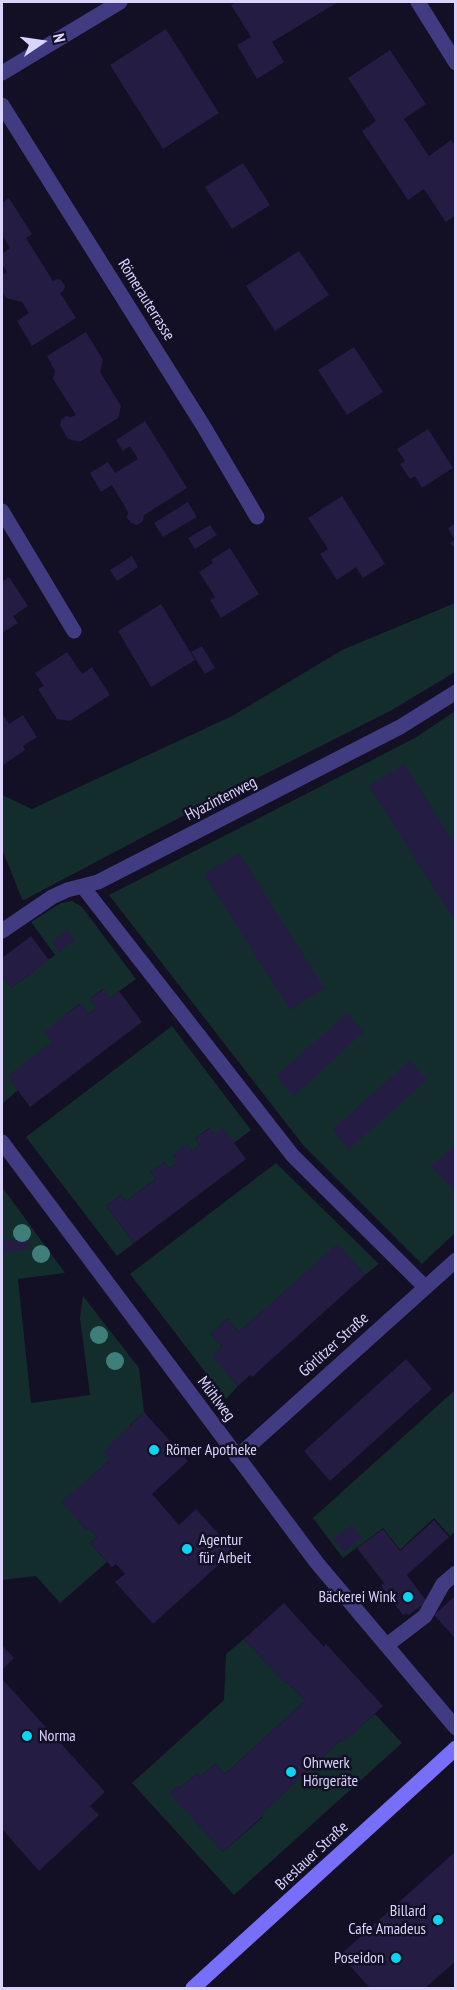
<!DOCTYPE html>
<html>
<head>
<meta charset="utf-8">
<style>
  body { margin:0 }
  #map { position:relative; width:457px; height:1990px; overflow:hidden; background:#130f24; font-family:"PT Sans Narrow",sans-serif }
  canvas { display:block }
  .frame { position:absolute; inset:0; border:3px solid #dad4fd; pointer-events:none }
  .north { position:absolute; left:12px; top:12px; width:60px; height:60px; -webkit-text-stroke:4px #130f24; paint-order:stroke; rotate:77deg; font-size:16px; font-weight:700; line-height:24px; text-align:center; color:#dad4fd }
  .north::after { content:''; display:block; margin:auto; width:21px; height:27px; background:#dad4fd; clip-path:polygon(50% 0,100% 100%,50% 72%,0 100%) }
</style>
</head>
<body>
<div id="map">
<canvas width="457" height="1990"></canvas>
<div class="frame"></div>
<div class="north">N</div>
</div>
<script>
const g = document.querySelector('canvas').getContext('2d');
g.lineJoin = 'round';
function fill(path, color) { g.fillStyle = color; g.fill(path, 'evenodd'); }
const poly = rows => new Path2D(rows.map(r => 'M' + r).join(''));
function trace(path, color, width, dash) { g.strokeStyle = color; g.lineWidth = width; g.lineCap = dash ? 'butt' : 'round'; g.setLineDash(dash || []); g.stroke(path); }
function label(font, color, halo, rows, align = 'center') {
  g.font = font + ' "PT Sans Narrow",sans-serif'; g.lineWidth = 5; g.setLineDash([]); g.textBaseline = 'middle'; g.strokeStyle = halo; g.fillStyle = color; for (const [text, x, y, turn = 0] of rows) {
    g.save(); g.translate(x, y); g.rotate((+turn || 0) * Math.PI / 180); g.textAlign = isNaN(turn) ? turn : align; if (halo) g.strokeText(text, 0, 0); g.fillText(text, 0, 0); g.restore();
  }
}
fill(poly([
  [455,603,455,672,392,710,196,809,24,900,22,899,2,849,2,795,32,809,232,716,342,650],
  [455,711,455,1233,422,1264,303,1145,109,895,415,738],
  [72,901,82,907,136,979,110,998,103,989,90,999,96,1008,89,1014,80,1004,66,1014,52,1042,18,1090,2,1104,2,975,11,988,55,955,31,922,61,903],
  [172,1026,251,1130,234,1143,214,1134,209,1128,195,1139,200,1145,192,1151,187,1145,173,1155,178,1162,169,1168,164,1162,151,1172,156,1179,126,1201,121,1195,106,1206,134,1243,117,1256,26,1137],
  [276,1163,379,1264,365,1275,337,1245,239,1332,227,1319,211,1334,222,1347,213,1357,238,1386,226,1399,130,1274],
  [2,1187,65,1273,18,1279,31,1403,90,1395,80,1318,83,1296,139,1368,144,1412,130,1425,110,1460,62,1502,87,1530,90,1529,97,1537,90,1543,107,1562,60,1603,36,1576,2,1580],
  [455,1390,456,1531,450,1536,434,1518,400,1550,383,1528,343,1558,313,1518],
  [244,1639,285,1683,287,1682,305,1701,225,1774,215,1764,200,1777,197,1773,180,1788,178,1786,170,1793,223,1852,263,1817,261,1814,341,1740,343,1742,375,1714,402,1743,234,1895,132,1783,224,1700,226,1654]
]), '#132d2d');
fill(poly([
  [237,2,338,2,272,42,284,62,257,79,237,45,251,37,231,5],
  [166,29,219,113,163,149,110,65],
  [390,50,426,104,404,119,429,156,451,140,456,147,456,215,446,222,424,189,408,200,362,131,376,121,348,78],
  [243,163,270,205,232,229,205,187],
  [9,198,32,234,26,238,53,281,57,279,61,280,65,286,64,290,60,293,76,318,32,346,17,321,29,313,22,302,6,298,2,291,2,275,7,272,2,264,2,254,10,248,2,235,2,203],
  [299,251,329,295,275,331,246,286],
  [86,332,103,360,100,372,121,406,118,418,80,442,68,439,60,425,61,420,66,416,71,417,76,415,53,379,55,371,47,356],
  [354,347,383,392,347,415,318,370],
  [145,421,187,488,144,515,143,521,137,525,131,523,127,518,128,512,112,485,101,492,90,473,108,462,115,473,138,459,130,446,123,451,116,440],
  [428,429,453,468,422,488,415,476,410,479,400,464,405,461,397,449],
  [342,496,385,564,363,578,356,567,337,580,320,554,328,549,308,518],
  [188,502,197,517,163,537,154,523],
  [456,523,456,550,450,543,455,540,448,528],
  [210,525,217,535,195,549,188,538],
  [230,548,259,594,221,618,210,600,215,597,199,572,213,563,211,560],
  [132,556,138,567,117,581,110,570],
  [9,577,28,606,13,616,18,623,2,633,2,582],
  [161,604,195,660,151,687,118,631],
  [202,646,215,668,205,674,191,652],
  [67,652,82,674,92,667,110,695,70,721,57,719,38,689,44,686,35,673],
  [2,713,9,724,23,715,37,737,23,746,25,750,2,766],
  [404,764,456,846,456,923,369,786],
  [239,853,324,988,290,1010,204,874],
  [67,930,75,940,59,952,52,942],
  [31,936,49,960,11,988,2,975,2,958],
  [104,989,110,998,119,991,142,1022,30,1107,7,1076,52,1042,44,1032,66,1014,81,1004,89,1014,96,1008,90,999],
  [347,1013,364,1032,294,1096,276,1076],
  [410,1060,427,1080,349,1149,332,1130],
  [210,1128,214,1134,223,1128,246,1159,134,1243,106,1206,121,1195,126,1201,156,1179,151,1172,164,1162,169,1168,178,1162,173,1155,187,1144,192,1151,200,1145,195,1139],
  [456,1144,456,1193,431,1166],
  [28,1238,29,1249,3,1252,2,1241],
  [337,1244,365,1275,252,1377,250,1375,238,1386,212,1357,222,1347,211,1334,227,1319,239,1332],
  [406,1359,432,1389,330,1481,304,1451],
  [144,1412,188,1461,152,1494,179,1525,196,1509,234,1551,153,1624,115,1582,125,1574,116,1564,112,1567,90,1543,97,1537,90,1529,88,1531,61,1502,110,1460,103,1452],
  [434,1520,449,1537,407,1575,427,1602,408,1615,406,1613,403,1615,381,1586,384,1583,357,1548,383,1529,400,1551],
  [352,1525,362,1538,343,1553,333,1539],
  [456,1595,456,1639,434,1615],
  [284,1603,324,1647,326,1644,383,1706,343,1743,341,1740,319,1761,261,1814,263,1816,223,1852,169,1793,178,1786,180,1788,197,1773,200,1777,215,1764,225,1774,305,1701,287,1682,285,1684,244,1639],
  [2,1645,14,1658,2,1670],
  [2,1679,105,1792,90,1806,99,1815,39,1871,2,1829],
  [456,1851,456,1961,425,1988,370,1988,340,1955]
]), '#251c44');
trace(poly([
  [83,887,293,1156,425,1287],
  [2,931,52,897,67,890,98,882,400,727,456,692]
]), '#413c81', 15);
trace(poly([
  [418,2,456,63],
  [2,73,120,2],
  [2,105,204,427,257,517],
  [2,511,74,631],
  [2,1142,317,1563,456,1728],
  [237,1457,456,1260],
  [387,1645,425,1616,443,1584,456,1573]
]), '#413c81', 15);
trace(poly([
  [193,1988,456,1748]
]), '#776ff9', 15);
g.fillStyle = '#3f7f7a';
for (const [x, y] of [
  [22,1233],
  [41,1254],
  [99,1335],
  [115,1361]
]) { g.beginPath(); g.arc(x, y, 9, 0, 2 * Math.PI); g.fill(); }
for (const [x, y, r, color] of [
  [154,1450,6,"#0ad5f3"],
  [187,1549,6,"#0ad5f3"],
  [408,1597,6,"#0ad5f3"],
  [27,1736,6,"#0ad5f3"],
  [291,1772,6,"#0ad5f3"],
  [438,1920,6,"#0ad5f3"],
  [396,1958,6,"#0ad5f3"]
]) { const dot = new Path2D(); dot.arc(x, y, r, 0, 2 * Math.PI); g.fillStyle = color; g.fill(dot); trace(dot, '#130f24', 2); }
label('16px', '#dad4fd', '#130f24', [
  ["Römerauterrasse",146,300,58],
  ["Hyazintenweg",221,799,-27],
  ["Görlitzer Straße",334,1345,-42],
  ["Mühlweg",216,1399,53],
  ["Breslauer Straße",312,1856,-43]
]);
label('16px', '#dad4fd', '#130f24', [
  ["Römer Apotheke",166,1450],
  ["Agentur",199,1540],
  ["für Arbeit",199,1558],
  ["Bäckerei Wink",396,1597,"right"],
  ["Norma",39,1736],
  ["Ohrwerk",303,1763],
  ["Hörgeräte",303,1781],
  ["Billard",426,1911,"right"],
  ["Cafe Amadeus",426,1929,"right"],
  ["Poseidon",384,1958,"right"]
], 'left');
</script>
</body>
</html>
